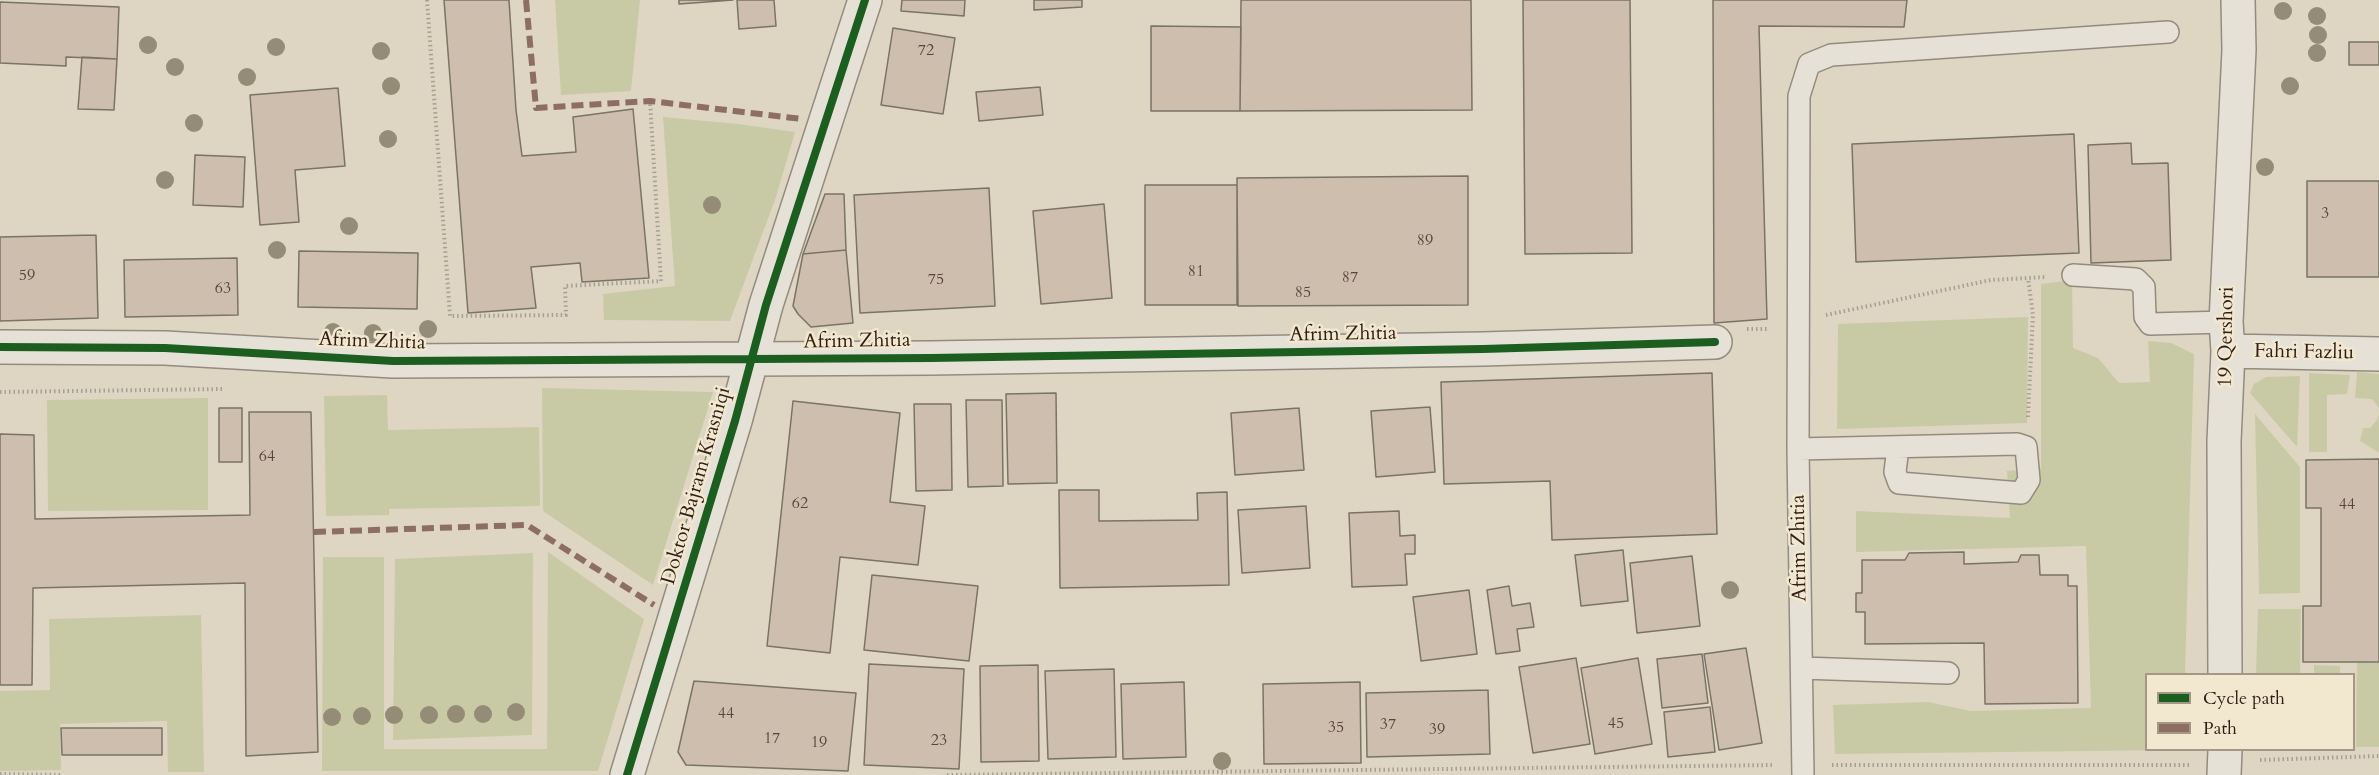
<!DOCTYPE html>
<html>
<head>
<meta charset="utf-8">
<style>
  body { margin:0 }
  #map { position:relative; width:2379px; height:775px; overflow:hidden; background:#ded6c2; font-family:Cardo,serif }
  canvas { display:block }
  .legend { position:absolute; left:2145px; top:673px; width:210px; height:78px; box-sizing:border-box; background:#f2e8cf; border:2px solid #a59785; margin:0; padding:8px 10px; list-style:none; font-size:18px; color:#311e16 }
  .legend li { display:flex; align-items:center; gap:12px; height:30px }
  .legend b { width:30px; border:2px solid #a59785 }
</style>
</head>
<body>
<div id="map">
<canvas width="2379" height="775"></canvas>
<ul class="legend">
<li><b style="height:8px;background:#1b5e20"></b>Cycle path</li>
<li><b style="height:8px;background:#8d6e63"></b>Path</li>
</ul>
</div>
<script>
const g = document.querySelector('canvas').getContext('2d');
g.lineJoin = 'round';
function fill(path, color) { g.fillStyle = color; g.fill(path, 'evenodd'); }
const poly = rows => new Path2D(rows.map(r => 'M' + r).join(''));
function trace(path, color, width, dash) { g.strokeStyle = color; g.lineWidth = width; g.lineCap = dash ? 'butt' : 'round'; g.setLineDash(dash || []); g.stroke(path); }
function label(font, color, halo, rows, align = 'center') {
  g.font = font + ' Cardo,serif'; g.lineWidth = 5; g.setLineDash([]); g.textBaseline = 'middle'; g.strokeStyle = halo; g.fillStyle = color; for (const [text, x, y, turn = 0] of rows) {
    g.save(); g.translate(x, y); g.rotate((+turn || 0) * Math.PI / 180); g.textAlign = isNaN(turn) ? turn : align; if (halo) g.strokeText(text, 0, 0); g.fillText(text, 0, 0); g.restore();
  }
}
fill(poly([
  [555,0,640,0,631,91,561,95],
  [663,117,738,124,795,132,776,197,730,321,604,320,603,294,675,286],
  [2072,280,2073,348,2098,358,2119,383,2150,382,2148,341,2171,343,2194,354,2185,674,2146,674,2146,750,2172,750,1835,754,1833,705,1928,702,1971,711,2091,708,2086,546,1856,552,1856,511,2010,518,2007,471,2041,468,2041,284],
  [2028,317,2027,423,1837,429,1838,324],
  [2357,372,2379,374,2379,408,2372,399,2355,398],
  [2309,373,2350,375,2347,394,2327,395,2327,452,2309,452],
  [2300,376,2297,447,2250,393,2254,384,2266,377],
  [542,388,713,392,653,585,543,511],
  [387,395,388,430,539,427,540,506,389,509,389,515,326,516,324,396],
  [208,398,208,510,48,511,47,400],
  [2379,413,2379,453,2360,441,2363,428,2370,428,2377,420],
  [2255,414,2300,467,2300,593,2259,594],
  [548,552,644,619,598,771,322,771,323,557,384,557,384,749,547,749],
  [533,553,532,735,393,740,395,559],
  [2258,609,2301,609,2300,674,2256,674],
  [201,615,204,772,168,772,167,721,60,724,61,770,0,771,0,691,50,690,49,619],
  [2357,662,2379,663,2379,747,2356,747],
  [2314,665,2340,666,2340,674,2314,674]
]), '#c8caa5');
const building = poly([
  [444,0,509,0,516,110,522,156,576,152,573,117,633,109,649,278,582,282,580,263,531,267,536,308,468,313,444,0],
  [679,0,733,0,679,4,679,0],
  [737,0,774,0,776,26,739,29,737,0],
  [902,0,965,0,964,16,901,11,902,0],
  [1034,0,1082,0,1082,7,1034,10,1034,0],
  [1241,0,1471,0,1472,110,1240,111,1241,0],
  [1523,0,1630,0,1632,253,1525,254,1523,0],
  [1713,0,1907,0,1904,27,1759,26,1767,319,1714,323,1713,0],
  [0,2,119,7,117,59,66,57,66,66,0,63,0,2],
  [1151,26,1241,27,1240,111,1151,111,1151,26],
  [893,28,955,38,943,114,881,105,893,28],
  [2349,42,2379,42,2379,65,2349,65,2349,42],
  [82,57,117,59,114,110,78,109,82,57],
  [1040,87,1043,115,979,121,976,92,1040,87],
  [338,88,345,166,295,170,299,222,260,225,250,95,338,88],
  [2074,134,2079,253,1856,262,1852,144,2074,134],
  [2131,143,2132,164,2168,163,2171,260,2091,263,2088,145,2131,143],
  [195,155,245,157,243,207,193,205,195,155],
  [1468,176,1468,305,1238,306,1237,178,1468,176],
  [2307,181,2379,181,2379,277,2307,277,2307,181],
  [1145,185,1237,185,1237,305,1145,305,1145,185],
  [989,188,995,306,860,313,854,195,989,188],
  [825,194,844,194,846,250,803,254,825,194],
  [1104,204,1112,298,1041,304,1033,211,1104,204],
  [96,235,98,318,0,321,0,237,96,235],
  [846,250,853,323,811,327,798,314,793,306,803,254,846,250],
  [299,251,418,253,417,309,298,307,299,251],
  [237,258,238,315,125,317,124,260,237,258],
  [1712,373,1717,534,1552,540,1550,481,1444,484,1441,382,1712,373],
  [1056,393,1057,483,1008,484,1006,394,1056,393],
  [966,400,1002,400,1003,486,968,487,966,400],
  [793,401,900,413,890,502,925,506,918,565,840,557,830,653,767,646,793,401],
  [914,404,951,404,952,490,916,491,914,404],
  [1430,407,1435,472,1376,477,1371,411,1430,407],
  [219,408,242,408,242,462,219,462,219,408],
  [1299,408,1304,470,1235,475,1231,413,1299,408],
  [249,412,311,412,318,752,246,756,245,583,33,588,32,685,0,685,0,434,34,435,35,519,250,515,249,412],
  [2379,459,2379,662,2303,662,2303,606,2321,606,2321,508,2306,508,2306,460,2379,459],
  [1059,490,1099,490,1099,521,1198,520,1197,493,1227,492,1229,585,1060,588,1059,490],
  [1306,506,1310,568,1242,573,1238,510,1306,506],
  [1399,511,1400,536,1415,535,1415,554,1405,554,1407,585,1352,587,1349,513,1399,511],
  [1623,550,1628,601,1581,606,1575,555,1623,550],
  [1964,552,1964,564,2018,562,2021,555,2039,555,2040,575,2068,575,2068,586,2077,586,2078,703,1985,704,1984,643,1865,644,1865,612,1856,612,1856,593,1862,593,1862,560,1905,560,1909,553,1964,552],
  [1692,556,1700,626,1637,633,1630,563,1692,556],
  [872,575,978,586,969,661,864,650,872,575],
  [1509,586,1512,606,1530,603,1534,627,1517,629,1520,651,1496,654,1487,590,1509,586],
  [1469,590,1477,654,1421,661,1413,597,1469,590],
  [1746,648,1762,743,1719,750,1704,654,1746,648],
  [1702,654,1708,703,1662,708,1657,659,1702,654],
  [1576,658,1590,744,1533,753,1519,667,1576,658],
  [1638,658,1652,744,1595,754,1581,668,1638,658],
  [869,664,964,669,959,769,864,765,869,664],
  [1038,665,1039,761,981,762,980,666,1038,665],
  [1114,669,1116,757,1048,759,1045,671,1114,669],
  [694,681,856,693,848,771,686,765,678,752,694,681],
  [1184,682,1186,757,1123,759,1121,684,1184,682],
  [1360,682,1361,763,1264,764,1263,684,1360,682],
  [1488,690,1490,754,1367,757,1366,693,1488,690],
  [1710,707,1715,752,1668,757,1664,712,1710,707],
  [61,728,162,728,162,755,62,755,61,728]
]);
fill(building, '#cebead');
trace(building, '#7a7368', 1.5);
const service = poly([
  [2073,275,2136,279,2144,287,2145,317,2150,324,2226,322],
  [1798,449,2017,444,2026,447,2029,480,2021,493,1899,483,1895,472,1898,447],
  [1802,668,1948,673],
  [1803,775,1798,449,1799,96,1809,64,1831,55,2168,32]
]);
const minor = poly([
  [0,347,165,348,393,361,931,358,1483,349,1715,342],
  [2228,351,2379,354],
  [2225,674,2224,441,2228,351,2226,322,2239,50,2238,0],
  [627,775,735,421,766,305,865,0],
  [2224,775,2225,750]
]);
trace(service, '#938b7f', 24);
trace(minor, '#938b7f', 36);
trace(poly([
  [427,0,450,316,566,315,565,286,661,281,650,101],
  [1826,315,1991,280,2046,277],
  [1747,329,1769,329],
  [0,392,223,389],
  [2028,417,2033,315,2028,278],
  [2260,760,2379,756],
  [1832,765,2191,765],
  [0,774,63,775],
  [947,775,1774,765]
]), '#a5a097', 4, [1.5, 3]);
trace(service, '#e6e1d6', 21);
trace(minor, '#e6e1d6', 33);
trace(poly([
  [526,0,536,108,650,101,802,119],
  [314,532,527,525,654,605]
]), '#8d6e63', 6, [12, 6]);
trace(poly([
  [0,347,165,348,393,361,931,358,1483,349,1715,342],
  [627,775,735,421,766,305,865,0]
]), '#1b5e20', 8);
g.fillStyle = '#958c77';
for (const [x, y] of [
  [2283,11],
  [2317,16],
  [2318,35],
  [148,45],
  [276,47],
  [381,51],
  [2317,53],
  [175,67],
  [247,77],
  [391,86],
  [2290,86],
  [194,123],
  [388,139],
  [2265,167],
  [165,180],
  [712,205],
  [349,226],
  [277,250],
  [428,329],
  [333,332],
  [373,333],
  [1730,590],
  [516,712],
  [456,714],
  [483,714],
  [394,715],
  [429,715],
  [362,716],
  [332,717],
  [1222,761]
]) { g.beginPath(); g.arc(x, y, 9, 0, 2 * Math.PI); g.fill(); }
label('16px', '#58463c', null, [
  ["72",926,51],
  ["3",2325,214],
  ["89",1425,241],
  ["81",1196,272],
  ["59",27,276],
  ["87",1350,278],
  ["75",936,280],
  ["63",223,289],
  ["85",1303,293],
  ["64",267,457],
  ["62",800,504],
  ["44",2347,505],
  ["44",726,714],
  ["45",1616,724],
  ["37",1388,725],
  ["35",1336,728],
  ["39",1437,730],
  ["17",772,739],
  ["23",939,741],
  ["19",819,743]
]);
label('20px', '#311e16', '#f2e8cf', [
  ["Afrim Zhitia",1343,335,-1],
  ["19 Qershori",2227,337,-89],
  ["Afrim Zhitia",372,342,2],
  ["Afrim Zhitia",857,342,-1],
  ["Fahri Fazliu",2304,353,1],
  ["Doktor Bajram Krasniqi",697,486,-74],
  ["Afrim Zhitia",1800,548,-91]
]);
</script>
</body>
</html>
